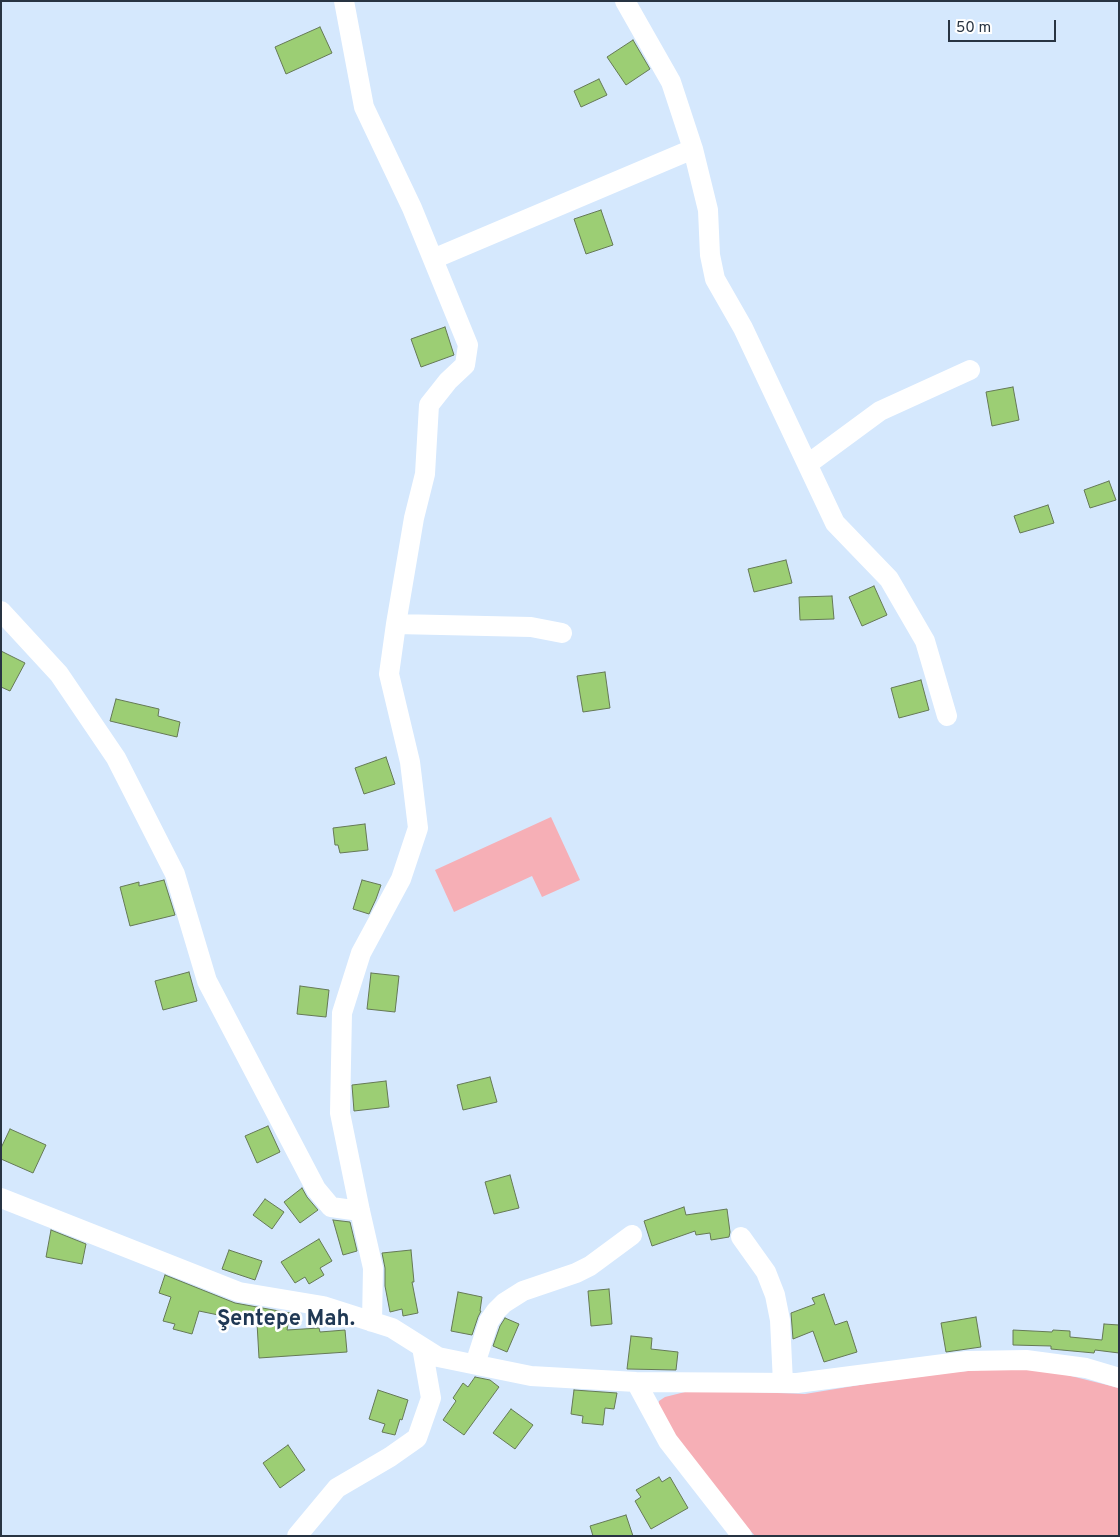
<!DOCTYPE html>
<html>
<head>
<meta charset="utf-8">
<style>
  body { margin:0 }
  #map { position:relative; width:1120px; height:1537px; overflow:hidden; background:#d5e8fd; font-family:Overpass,sans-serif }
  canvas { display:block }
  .frame { position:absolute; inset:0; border:2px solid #283442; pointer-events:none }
  .scale { position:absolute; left:948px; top:20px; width:108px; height:22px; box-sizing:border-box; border:2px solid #283442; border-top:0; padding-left:6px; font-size:15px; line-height:18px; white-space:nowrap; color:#283442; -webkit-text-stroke:4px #fff; paint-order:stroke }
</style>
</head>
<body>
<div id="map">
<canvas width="1120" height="1537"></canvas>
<div class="frame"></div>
<div class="scale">50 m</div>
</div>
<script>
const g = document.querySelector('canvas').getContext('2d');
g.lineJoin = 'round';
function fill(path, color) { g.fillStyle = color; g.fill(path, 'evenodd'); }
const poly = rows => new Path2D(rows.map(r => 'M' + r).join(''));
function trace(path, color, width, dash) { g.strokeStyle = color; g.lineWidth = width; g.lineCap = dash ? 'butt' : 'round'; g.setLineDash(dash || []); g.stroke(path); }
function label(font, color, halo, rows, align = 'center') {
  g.font = font + ' Overpass,sans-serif'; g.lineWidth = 5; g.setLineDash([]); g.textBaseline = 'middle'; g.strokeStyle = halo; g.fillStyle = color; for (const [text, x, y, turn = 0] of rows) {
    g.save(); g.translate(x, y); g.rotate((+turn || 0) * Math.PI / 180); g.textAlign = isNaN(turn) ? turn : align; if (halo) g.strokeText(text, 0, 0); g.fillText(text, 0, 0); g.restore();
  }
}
fill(poly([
  [551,817,580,880,542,897,532,876,454,912,435,870],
  [1017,1367,1067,1375,1119,1388,1119,1536,755,1536,740,1519,657,1411,659,1401,665,1397,693,1390,805,1394,872,1383,955,1372]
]), '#f6afb6');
const building = poly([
  [320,27,332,53,286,74,275,47,320,27],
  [633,40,650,69,626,85,607,57,633,40],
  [599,79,607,95,581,107,574,91,599,79],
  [601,210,613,245,586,254,574,219,601,210],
  [445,327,454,355,421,367,411,339,445,327],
  [1013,387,1019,420,992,426,986,392,1013,387],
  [1109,481,1116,500,1090,508,1084,490,1109,481],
  [1048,505,1054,523,1020,533,1014,516,1048,505],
  [786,560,792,583,754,592,748,569,786,560],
  [874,586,887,615,862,626,849,597,874,586],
  [832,596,834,619,800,620,799,597,832,596],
  [1,651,25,663,10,691,1,687,1,651],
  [605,672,610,708,583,712,577,676,605,672],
  [921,680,929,710,899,718,891,688,921,680],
  [116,699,159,709,158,716,180,722,177,737,110,721,116,699],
  [386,757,395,784,364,794,355,768,386,757],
  [365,824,368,850,340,853,338,845,335,845,333,828,365,824],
  [164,880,175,915,130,926,120,887,139,882,139,886,164,880],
  [362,880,381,885,376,899,369,914,353,909,362,880],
  [189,972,197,1001,163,1010,155,981,189,972],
  [371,973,399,976,395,1012,367,1009,371,973],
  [300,986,329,990,326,1017,297,1014,300,986],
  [490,1077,497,1102,463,1110,457,1085,490,1077],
  [386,1081,389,1107,354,1111,352,1085,386,1081],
  [268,1126,280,1152,257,1163,245,1136,268,1126],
  [10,1129,46,1145,33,1173,1,1159,1,1148,10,1129],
  [510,1175,519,1208,494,1214,485,1182,510,1175],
  [302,1188,307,1197,318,1210,300,1223,284,1202,302,1188],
  [265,1199,284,1212,272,1229,253,1215,265,1199],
  [684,1207,686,1215,727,1209,730,1232,729,1237,711,1240,710,1233,696,1235,695,1231,652,1246,644,1221,684,1207],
  [333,1220,350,1222,357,1251,343,1255,333,1220],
  [51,1230,86,1244,82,1264,46,1257,51,1230],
  [319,1239,332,1261,320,1268,324,1275,309,1284,305,1277,295,1283,281,1262,319,1239],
  [229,1250,262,1261,255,1280,222,1269,229,1250],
  [411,1250,414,1282,412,1282,418,1313,403,1316,402,1309,390,1312,385,1286,385,1268,382,1253,411,1250],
  [165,1275,235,1303,290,1313,287,1330,319,1328,320,1332,345,1330,347,1352,259,1358,257,1323,199,1311,192,1334,173,1329,175,1324,163,1321,171,1297,159,1293,165,1275],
  [609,1289,612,1324,591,1326,588,1291,609,1289],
  [458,1292,482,1297,480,1311,481,1311,478,1317,472,1335,451,1331,458,1292],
  [824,1294,835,1325,847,1321,857,1352,824,1362,813,1331,793,1339,791,1313,815,1304,812,1298,824,1294],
  [976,1317,981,1347,946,1352,941,1323,976,1317],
  [505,1318,519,1324,507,1352,493,1346,500,1326,505,1318],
  [1104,1324,1119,1325,1119,1353,1095,1350,1094,1353,1051,1349,1051,1346,1013,1345,1013,1330,1052,1332,1053,1330,1070,1331,1070,1337,1102,1340,1104,1324],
  [631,1336,652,1338,651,1349,678,1352,676,1370,627,1369,631,1336],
  [475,1377,490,1380,499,1387,464,1435,443,1420,456,1401,453,1398,463,1383,468,1387,475,1377],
  [378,1390,408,1400,402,1420,400,1419,395,1435,382,1432,385,1424,369,1419,378,1390],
  [574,1390,617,1393,614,1409,605,1408,603,1425,582,1423,583,1416,571,1414,574,1390],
  [511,1409,533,1425,515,1449,493,1433,511,1409],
  [288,1445,305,1470,280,1488,263,1463,288,1445],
  [659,1477,662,1482,670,1477,688,1508,651,1529,635,1501,641,1497,636,1490,659,1477],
  [626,1515,633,1536,593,1536,590,1526,626,1515]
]);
fill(building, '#9cce74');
trace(building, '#657956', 1);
trace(poly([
  [344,1,364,107,412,208,468,345,465,365,448,381,429,405,425,474,414,518,396,624,389,674,410,762,418,828,401,879,361,953,342,1013,340,1113,360,1211,373,1268,372,1322],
  [625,1,671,82,693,149,708,210,710,255,715,279,743,328,835,523,889,579,925,641,947,716],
  [433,259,693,149],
  [808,464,880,411,970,370],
  [1,611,59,674,116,758,175,874,207,981,316,1189,331,1207,360,1211],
  [396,624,531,627,562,633],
  [1,1198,239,1292,323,1306,392,1328,438,1357,531,1376,636,1382,797,1383,967,1361,1026,1360,1086,1368,1119,1378],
  [741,1237,766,1272,775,1295,780,1320,783,1383],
  [475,1364,489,1321,496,1311,504,1303,523,1291,576,1273,590,1266,632,1235],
  [636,1382,668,1441,742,1536],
  [297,1536,337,1488,390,1457,417,1438,431,1398,422,1347]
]), '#fff', 20);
label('bold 22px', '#1f3854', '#fff', [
  ["Şentepe Mah.",286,1321]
]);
</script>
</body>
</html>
